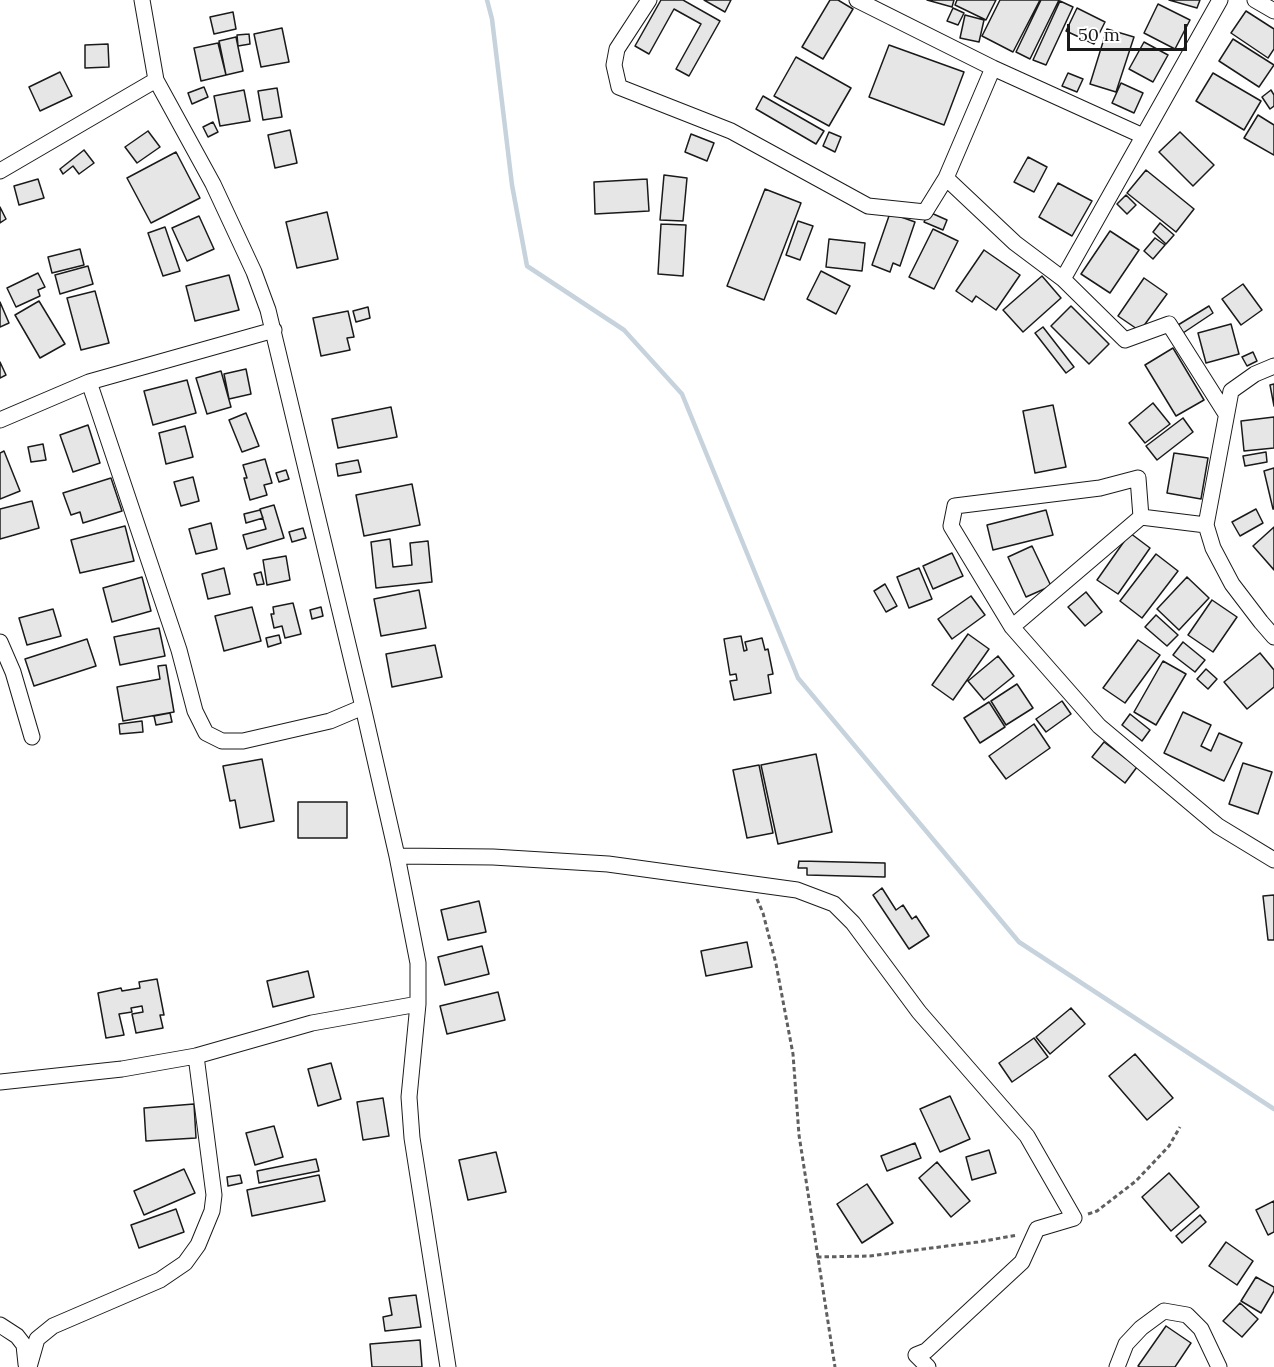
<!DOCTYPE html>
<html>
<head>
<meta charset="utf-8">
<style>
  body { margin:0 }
  #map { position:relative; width:1274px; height:1367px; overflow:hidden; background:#fff; font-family:Lora,serif }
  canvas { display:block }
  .scale { position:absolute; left:1067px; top:24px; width:120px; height:27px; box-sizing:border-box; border:3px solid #1a1a1a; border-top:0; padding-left:8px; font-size:18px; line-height:21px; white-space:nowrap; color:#1a1a1a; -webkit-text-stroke:4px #fff; paint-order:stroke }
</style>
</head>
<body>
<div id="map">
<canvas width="1274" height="1367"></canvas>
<div class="scale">50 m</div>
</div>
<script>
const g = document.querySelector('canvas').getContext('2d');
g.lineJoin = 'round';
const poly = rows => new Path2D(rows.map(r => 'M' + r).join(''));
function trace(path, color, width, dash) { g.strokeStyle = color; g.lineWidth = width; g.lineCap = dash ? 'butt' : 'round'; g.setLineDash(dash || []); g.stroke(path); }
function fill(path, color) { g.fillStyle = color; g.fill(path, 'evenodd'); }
trace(poly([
  [487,0,492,19,512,185,527,266,624,330,682,394,798,678,1019,942,1274,1109]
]), '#c6d2dc', 4.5);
const building = poly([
  [661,0,683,0,720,21,689,76,676,69,701,24,674,9,649,54,635,46,661,0],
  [704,0,731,0,725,12,704,0],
  [830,0,838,0,853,9,823,59,802,47,830,0],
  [927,0,954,0,952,7,927,0],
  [957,0,996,0,986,20,955,5,957,0],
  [1000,0,1040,0,1013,52,982,36,1000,0],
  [1041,0,1059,0,1030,59,1016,52,1041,0],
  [1169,0,1200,0,1197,8,1169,0],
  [1060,1,1073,7,1046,65,1033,60,1060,1],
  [1158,4,1190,20,1175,49,1144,33,1158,4],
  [953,8,964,13,958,25,947,21,953,8],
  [1077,8,1105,22,1094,44,1066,31,1077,8],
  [1246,11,1274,29,1274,49,1268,58,1231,33,1246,11],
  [233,12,236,29,214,34,210,17,233,12],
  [965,15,984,20,979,42,960,38,965,15],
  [282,28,289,62,261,67,254,34,282,28],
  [1107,29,1134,37,1116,92,1090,84,1107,29],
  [249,34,250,44,238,46,237,35,249,34],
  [236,37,243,71,226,75,219,41,236,37],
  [1233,39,1274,65,1259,87,1219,61,1233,39],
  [1144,42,1168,55,1153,82,1129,69,1144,42],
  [218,43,226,75,201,81,194,48,218,43],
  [108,44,109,67,85,68,85,45,108,44],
  [889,45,964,72,944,125,869,97,889,45],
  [796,57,851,88,829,126,774,96,796,57],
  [60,72,72,96,40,111,29,87,60,72],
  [1068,73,1083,79,1077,92,1062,86,1068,73],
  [1213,73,1261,101,1244,130,1196,101,1213,73],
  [1121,83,1143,93,1134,113,1112,103,1121,83],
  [204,87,208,97,192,104,188,93,204,87],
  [277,88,282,117,263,120,258,91,277,88],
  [244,90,250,121,220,126,214,96,244,90],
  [1271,90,1274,95,1274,106,1270,109,1262,97,1271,90],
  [763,96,824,131,816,144,756,109,763,96],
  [1258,115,1274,125,1274,155,1244,138,1258,115],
  [213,122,218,132,208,137,203,127,213,122],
  [290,130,297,163,275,168,268,135,290,130],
  [148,131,160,147,137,163,125,147,148,131],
  [829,132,841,137,835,152,823,146,829,132],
  [1180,132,1214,165,1193,186,1159,152,1180,132],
  [691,134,714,143,707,161,685,152,691,134],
  [84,150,94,163,79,174,73,166,63,174,60,169,84,150],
  [176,152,200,198,151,223,127,178,176,152],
  [1028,157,1047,167,1034,192,1014,182,1028,157],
  [1146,170,1194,209,1176,232,1127,193,1146,170],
  [664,175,687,178,683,221,660,220,664,175],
  [38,179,44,198,19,205,14,186,38,179],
  [647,179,649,211,595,214,594,182,647,179],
  [1058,183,1092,201,1072,236,1039,217,1058,183],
  [765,189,801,203,764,300,727,286,765,189],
  [1126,195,1136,205,1127,214,1117,204,1126,195],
  [0,207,6,219,0,223,0,207],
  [327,212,338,259,297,268,286,222,327,212],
  [929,212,947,220,943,230,924,222,929,212],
  [890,213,915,222,900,266,893,263,890,272,872,265,890,213],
  [199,216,214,249,187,261,172,228,199,216],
  [798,221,813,226,800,260,786,255,798,221],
  [1160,223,1174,235,1166,244,1153,232,1160,223],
  [661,224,686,225,683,276,658,274,661,224],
  [165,227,180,271,163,276,148,233,165,227],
  [933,229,958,241,934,289,909,277,933,229],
  [1110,231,1139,250,1110,293,1081,274,1110,231],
  [1155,238,1165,245,1153,259,1144,251,1155,238],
  [829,239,865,243,862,271,826,267,829,239],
  [80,249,84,265,52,273,48,257,80,249],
  [984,250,1020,275,996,310,976,296,972,302,956,291,984,250],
  [88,266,93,284,60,294,55,275,88,266],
  [821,271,850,286,836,314,807,299,821,271],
  [38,273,45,287,38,290,40,296,16,307,7,288,38,273],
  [229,275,239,310,195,321,186,286,229,275],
  [1042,276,1061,298,1023,332,1003,310,1042,276],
  [1144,278,1167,294,1140,331,1118,316,1144,278],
  [1243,284,1262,310,1241,325,1222,299,1243,284],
  [95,291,109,343,81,350,67,298,95,291],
  [39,301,65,344,40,358,15,315,39,301],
  [0,302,9,323,0,327,0,302],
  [1071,306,1109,344,1089,364,1051,326,1071,306],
  [1209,306,1213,313,1183,333,1178,325,1209,306],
  [368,307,370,318,356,322,353,311,368,307],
  [348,311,354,337,347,338,350,350,321,356,313,318,348,311],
  [1231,324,1239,354,1206,363,1198,333,1231,324],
  [1043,327,1074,367,1066,373,1035,333,1043,327],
  [1173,348,1204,400,1176,416,1145,365,1173,348],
  [1253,352,1257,361,1247,366,1242,357,1253,352],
  [0,362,6,375,0,378,0,362],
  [246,369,251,394,229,399,224,374,246,369],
  [221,371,231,407,207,414,196,378,221,371],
  [187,380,196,413,153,425,144,391,187,380],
  [1274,384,1274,406,1270,385,1274,384],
  [1153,403,1170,424,1145,443,1129,423,1153,403],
  [1053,405,1066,467,1035,473,1023,411,1053,405],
  [391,407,397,437,338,448,332,419,391,407],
  [246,413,259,446,242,452,229,420,246,413],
  [1274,417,1274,448,1244,451,1241,421,1274,417],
  [1183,418,1193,432,1157,460,1146,446,1183,418],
  [88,425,100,463,73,472,60,435,88,425],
  [185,426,193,457,166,464,159,433,185,426],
  [43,444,46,460,31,462,28,447,43,444],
  [4,451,20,491,0,499,0,453,4,451],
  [1266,452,1267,462,1245,466,1243,456,1266,452],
  [1174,453,1208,458,1201,499,1167,493,1174,453],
  [265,459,272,483,264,485,267,495,250,500,244,478,247,478,243,465,265,459],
  [358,460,361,472,338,476,336,464,358,460],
  [1274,468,1274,509,1273,509,1264,471,1274,468],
  [286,470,289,479,279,482,276,473,286,470],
  [193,477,199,501,181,506,174,482,193,477],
  [111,478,122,511,83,523,80,512,71,515,63,493,111,478],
  [412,484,420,525,364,536,356,495,412,484],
  [32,501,39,528,0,539,0,509,32,501],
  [274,505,284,538,247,549,243,535,266,529,260,509,274,505],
  [1256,509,1263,523,1240,536,1232,522,1256,509],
  [260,510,263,518,246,523,244,514,260,510],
  [1046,510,1053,535,993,550,987,525,1046,510],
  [211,523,217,549,196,554,189,529,211,523],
  [125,526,134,561,80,573,71,540,125,526],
  [1274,527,1274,570,1253,546,1274,527],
  [303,528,306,538,292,542,289,532,303,528],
  [1130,533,1150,548,1118,594,1097,580,1130,533],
  [390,539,393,567,412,565,410,543,428,541,432,582,376,588,371,542,390,539],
  [1032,546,1051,586,1026,597,1008,557,1032,546],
  [952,553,963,576,933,589,923,566,952,553],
  [1156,554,1178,571,1142,618,1120,601,1156,554],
  [286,556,290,580,267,585,263,560,286,556],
  [224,568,230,594,208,599,202,574,224,568],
  [919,568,932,599,909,608,897,577,919,568],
  [261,572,264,584,257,585,254,574,261,572],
  [142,577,151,611,112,622,103,588,142,577],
  [1187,577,1209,598,1179,630,1157,609,1187,577],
  [885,584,897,606,886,612,874,591,885,584],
  [419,590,426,628,381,636,374,599,419,590],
  [1086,592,1102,612,1085,626,1068,607,1086,592],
  [971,596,985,615,952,639,938,619,971,596],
  [1212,600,1237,617,1213,652,1188,635,1212,600],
  [293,603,301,634,285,638,282,626,274,628,271,614,274,614,273,607,293,603],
  [252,607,261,641,224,651,215,616,252,607],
  [321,607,323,616,312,619,310,610,321,607],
  [53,609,61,636,27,645,19,618,53,609],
  [1156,615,1178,635,1167,646,1145,627,1156,615],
  [159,628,165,656,120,665,114,637,159,628],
  [968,634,989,649,953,700,932,685,968,634],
  [279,635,281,643,268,647,266,638,279,635],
  [741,636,744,651,747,650,745,642,762,638,765,650,768,649,773,674,768,675,771,693,734,700,730,681,737,680,736,674,730,675,724,639,741,636],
  [87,639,96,666,34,686,25,659,87,639],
  [1138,640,1160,655,1125,703,1103,688,1138,640],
  [1183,642,1205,660,1195,672,1173,655,1183,642],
  [435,645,442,677,392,687,386,654,435,645],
  [1260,653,1274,670,1274,687,1247,709,1224,682,1260,653],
  [998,656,1014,676,984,700,968,681,998,656],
  [1163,661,1186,674,1156,725,1134,712,1163,661],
  [166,665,174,712,123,721,117,687,160,679,158,666,166,665],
  [1206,669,1217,679,1208,689,1197,679,1206,669],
  [1017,684,1033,708,1006,725,991,701,1017,684],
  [1062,701,1071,714,1046,732,1036,719,1062,701],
  [989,702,1005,727,980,743,964,718,989,702],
  [1183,712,1211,725,1201,746,1211,751,1219,733,1242,743,1224,781,1164,753,1183,712],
  [170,713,172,722,156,725,154,716,170,713],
  [1130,714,1150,730,1142,741,1122,725,1130,714],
  [142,721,143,732,120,734,119,724,142,721],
  [1034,724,1050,748,1006,779,989,756,1034,724],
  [1104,742,1137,767,1125,783,1092,757,1104,742],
  [816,754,832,832,778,844,761,765,816,754],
  [262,759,274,821,240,828,235,800,230,801,223,766,262,759],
  [1243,763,1272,772,1258,814,1229,804,1243,763],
  [759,765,773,833,747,838,733,770,759,765],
  [298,802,347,802,347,838,298,838,298,802],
  [799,861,885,863,885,877,807,875,807,868,798,868,799,861],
  [882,888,896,910,903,905,912,919,916,916,929,936,909,949,873,895,882,888],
  [1274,895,1274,940,1268,940,1263,896,1274,895],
  [479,901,486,932,448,940,441,910,479,901],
  [747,942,752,967,706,976,701,951,747,942],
  [482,946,489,974,445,985,438,957,482,946],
  [308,971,314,997,273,1007,267,981,308,971],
  [157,979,164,1015,160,1015,163,1028,136,1033,132,1014,143,1012,142,1006,131,1008,132,1012,119,1014,124,1035,106,1038,98,993,121,988,122,991,140,988,139,982,157,979],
  [498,992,505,1020,447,1034,440,1006,498,992],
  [1071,1008,1085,1024,1050,1054,1036,1037,1071,1008],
  [1034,1038,1048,1057,1012,1082,999,1063,1034,1038],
  [1135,1054,1173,1098,1147,1120,1109,1076,1135,1054],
  [331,1063,341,1099,318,1106,308,1069,331,1063],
  [950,1096,970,1139,940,1152,920,1109,950,1096],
  [383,1098,389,1136,363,1140,357,1102,383,1098],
  [194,1104,196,1138,146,1141,144,1108,194,1104],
  [274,1126,283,1157,255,1165,246,1133,274,1126],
  [915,1143,921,1158,887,1171,881,1156,915,1143],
  [989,1150,996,1173,972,1180,966,1157,989,1150],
  [496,1152,506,1192,468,1200,459,1160,496,1152],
  [316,1159,319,1171,259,1183,257,1171,316,1159],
  [937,1162,970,1201,951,1217,919,1178,937,1162],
  [184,1169,195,1193,144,1215,134,1191,184,1169],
  [1169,1173,1199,1207,1171,1231,1142,1197,1169,1173],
  [240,1175,242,1183,228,1186,227,1177,240,1175],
  [319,1175,325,1201,252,1216,247,1190,319,1175],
  [867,1184,893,1223,862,1243,837,1204,867,1184],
  [1274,1201,1274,1232,1268,1235,1256,1210,1274,1201],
  [176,1209,184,1232,139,1248,131,1225,176,1209],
  [1200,1215,1206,1222,1182,1243,1176,1236,1200,1215],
  [1226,1242,1253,1261,1237,1285,1209,1266,1226,1242],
  [1256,1277,1274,1287,1274,1291,1261,1313,1241,1301,1256,1277],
  [416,1295,421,1327,385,1331,383,1317,392,1315,389,1298,416,1295],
  [1240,1303,1258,1319,1242,1337,1223,1321,1240,1303],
  [1166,1326,1191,1343,1175,1367,1140,1367,1138,1366,1166,1326],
  [420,1340,422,1367,372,1367,370,1344,420,1340]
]);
fill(building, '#e6e6e6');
trace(building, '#1a1a1a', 1.5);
const minor = poly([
  [142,0,156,80,213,184,254,272,268,310,363,707,397,856,418,963,418,1004,409,1097,412,1138,448,1367],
  [649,0,617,49,614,65,619,87,731,131,868,206,925,212,946,178,993,68],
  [857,0,993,68,1143,136],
  [1255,0,1274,11],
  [0,171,156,80],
  [946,178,1015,243,1063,279,1125,340,1169,324,1226,414],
  [1063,279,1220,0],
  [1274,366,1255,374,1231,391,1206,525,1213,548,1232,584,1261,622,1274,637],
  [89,382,179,650,195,711,206,733,222,741,243,741,330,721,363,707],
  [0,420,89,382,274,330],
  [1141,517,1138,478,1100,488,955,506,951,526,1012,627,1099,726,1218,826,1274,860],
  [1012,627,1141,517,1206,525],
  [0,642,13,672,32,737],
  [397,856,493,857,608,864,797,890,834,904,853,923,919,1012,1027,1136,1074,1218,1037,1229,1022,1262,926,1351,916,1355,928,1367],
  [0,1082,122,1069,196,1056,312,1023,418,1004],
  [0,1325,17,1336,24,1345,26,1364],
  [29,1367,37,1339,53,1326,160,1280,185,1263,198,1245,212,1211,214,1195,196,1056],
  [1117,1367,1126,1344,1141,1328,1164,1311,1187,1315,1201,1329,1219,1367]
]);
trace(minor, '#1a1a1a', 17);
trace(poly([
  [757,899,763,913,776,964,793,1054,799,1135,835,1367],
  [1088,1214,1097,1211,1136,1181,1169,1146,1180,1127],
  [817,1257,870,1256,978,1242,1018,1235]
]), '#5f5f5f', 3, [4.5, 3]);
trace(minor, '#fff', 15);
</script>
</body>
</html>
